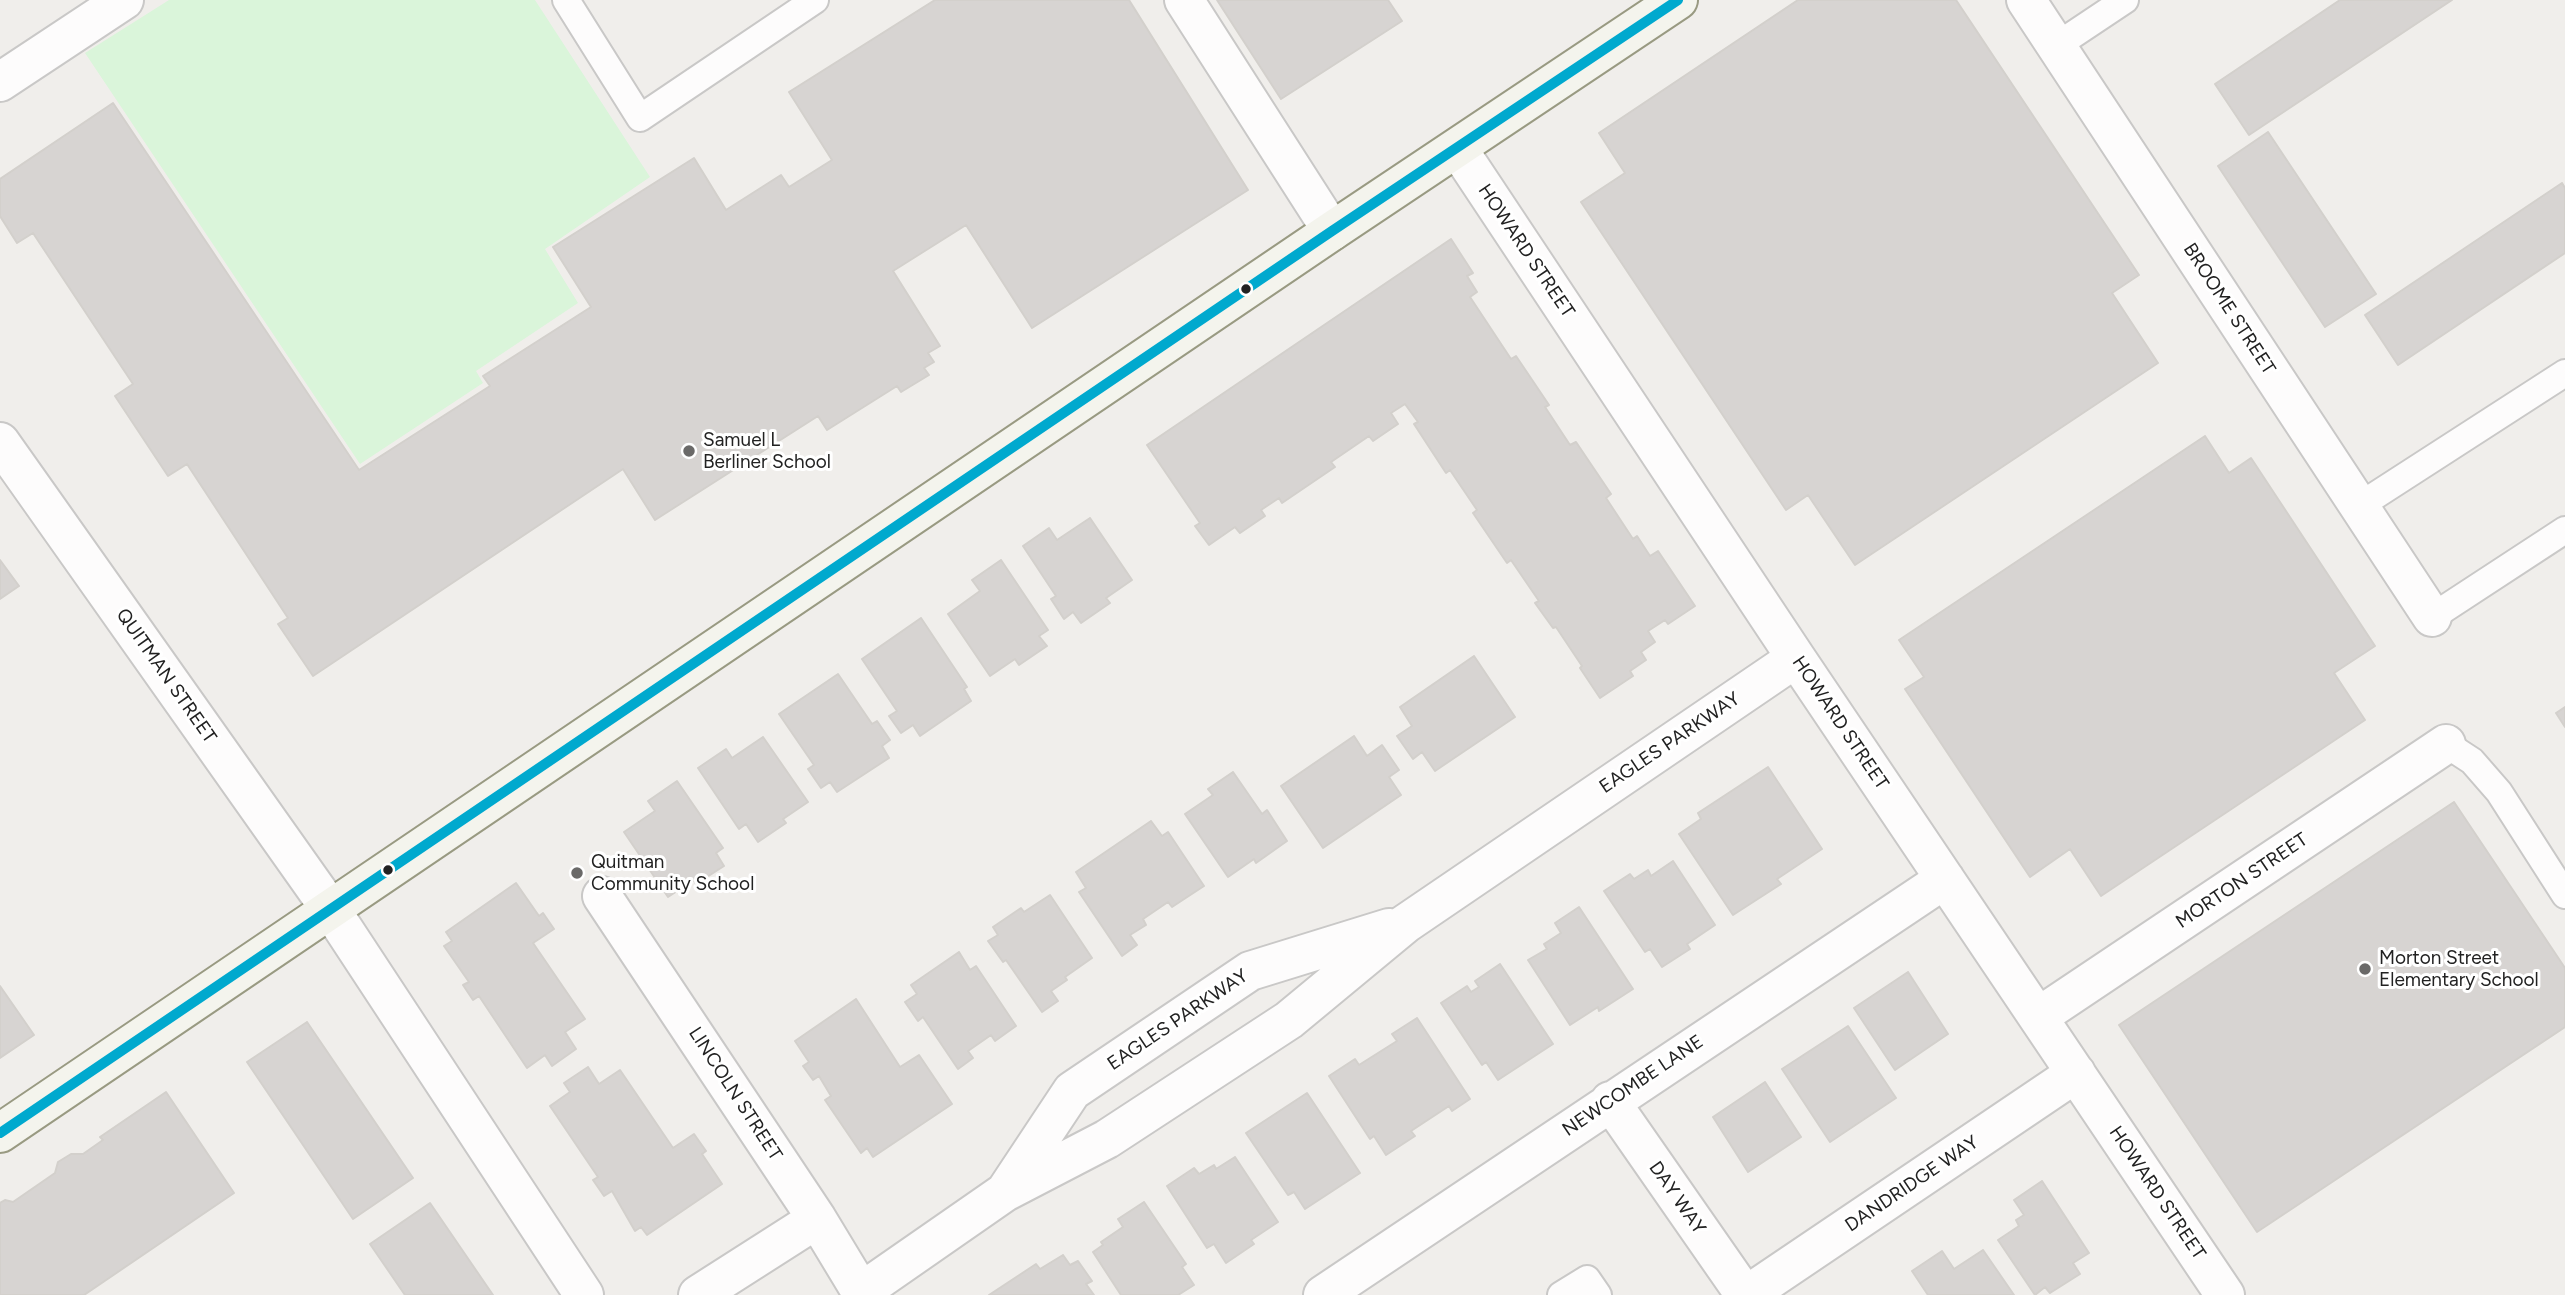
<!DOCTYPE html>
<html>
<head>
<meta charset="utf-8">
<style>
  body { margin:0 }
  canvas { display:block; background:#f0eeeb }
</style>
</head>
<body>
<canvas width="2565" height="1295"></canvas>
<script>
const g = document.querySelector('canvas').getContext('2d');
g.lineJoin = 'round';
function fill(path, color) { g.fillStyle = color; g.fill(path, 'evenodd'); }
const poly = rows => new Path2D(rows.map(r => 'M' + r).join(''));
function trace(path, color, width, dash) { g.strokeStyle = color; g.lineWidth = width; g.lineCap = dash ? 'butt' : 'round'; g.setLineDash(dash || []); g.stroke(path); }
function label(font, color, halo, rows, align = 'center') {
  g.font = font + ' Figtree,sans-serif'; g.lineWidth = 6; g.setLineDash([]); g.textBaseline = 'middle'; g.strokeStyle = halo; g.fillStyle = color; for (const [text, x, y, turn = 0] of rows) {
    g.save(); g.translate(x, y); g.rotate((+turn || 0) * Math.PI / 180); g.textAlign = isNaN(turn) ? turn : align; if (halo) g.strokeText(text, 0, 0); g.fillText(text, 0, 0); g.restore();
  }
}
fill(poly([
  [169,0,535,0,650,177,545,249,578,303,476,371,483,383,360,464,85,53]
]), '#daf5da');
const building = poly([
  [935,0,1129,0,1248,190,1032,328,966,225,893,271,940,346,928,353,934,362,924,368,929,375,901,392,897,386,827,430,818,416,655,520,623,469,313,676,278,624,288,618,187,464,168,476,115,396,133,384,33,233,17,243,0,216,0,179,113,103,359,470,490,386,483,376,591,307,553,247,694,158,726,210,781,175,789,187,832,160,789,92,935,0],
  [1217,0,1388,0,1402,21,1281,99,1217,0],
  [1798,0,1956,0,2139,275,2112,293,2158,363,1855,565,1808,495,1786,510,1581,202,1625,173,1599,133,1798,0],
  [2340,0,2452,0,2249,135,2215,84,2340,0],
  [2268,132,2376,294,2325,327,2218,166,2268,132],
  [2562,183,2565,188,2565,253,2398,365,2365,315,2562,183],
  [1451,239,1473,273,1467,276,1477,292,1470,297,1511,359,1516,356,1549,405,1545,407,1570,445,1576,442,1611,494,1606,498,1633,539,1637,536,1650,556,1658,551,1695,606,1668,624,1665,620,1648,631,1655,642,1641,652,1646,660,1630,671,1633,676,1600,698,1580,668,1582,666,1556,627,1553,628,1535,603,1539,601,1511,560,1507,563,1473,513,1477,510,1450,470,1446,473,1414,424,1418,422,1405,404,1391,413,1398,424,1373,441,1369,436,1331,462,1335,467,1282,503,1279,498,1261,510,1265,516,1240,533,1235,527,1209,545,1195,526,1200,523,1147,445,1451,239],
  [2205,436,2229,473,2251,458,2375,646,2334,673,2365,720,2101,896,2070,849,2030,877,1905,689,1924,677,1899,640,2205,436],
  [1090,518,1132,580,1106,598,1110,603,1081,623,1073,612,1064,619,1051,599,1056,596,1023,546,1049,528,1057,540,1090,518],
  [0,560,19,586,0,599,0,560],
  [1001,560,1048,630,1039,636,1047,646,1019,665,1015,659,990,676,948,614,980,591,972,580,1001,560],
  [921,618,967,687,964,689,971,701,920,736,913,725,901,733,889,716,897,711,862,659,921,618],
  [1474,656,1515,717,1435,771,1422,752,1413,759,1397,736,1412,726,1400,707,1474,656],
  [838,674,872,724,877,721,890,740,882,746,889,758,837,792,830,782,821,788,808,769,814,765,779,714,838,674],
  [2565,707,2565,727,2556,713,2565,707],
  [1354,736,1367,756,1382,745,1399,770,1389,777,1401,795,1323,848,1281,786,1354,736],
  [763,737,808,802,783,819,786,823,758,842,746,824,739,829,698,768,726,749,732,758,763,737],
  [1768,767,1822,849,1777,879,1781,884,1733,915,1679,834,1701,819,1698,813,1768,767],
  [1233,772,1262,814,1267,810,1287,841,1256,863,1254,859,1228,877,1185,814,1213,795,1208,789,1233,772],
  [677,781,723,848,716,853,724,866,696,884,694,880,668,897,624,832,655,811,648,801,677,781],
  [2454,802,2565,968,2565,1027,2257,1232,2119,1025,2454,802],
  [1151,821,1162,836,1168,832,1204,886,1172,907,1168,902,1143,919,1146,925,1130,935,1137,945,1122,956,1079,892,1086,888,1076,872,1151,821],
  [1673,861,1715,925,1687,944,1690,949,1662,967,1650,949,1645,952,1604,891,1630,874,1634,879,1648,870,1651,876,1673,861],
  [516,883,539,916,543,913,554,929,533,943,585,1019,565,1032,576,1049,552,1066,545,1055,527,1068,479,996,473,1000,463,985,469,982,444,946,452,941,446,932,516,883],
  [1050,895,1092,958,1065,977,1067,980,1051,991,1058,1001,1042,1012,1006,960,1003,962,988,941,998,935,993,927,1021,908,1024,912,1050,895],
  [1579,907,1633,989,1599,1011,1598,1007,1570,1025,1528,960,1547,949,1544,944,1561,933,1555,923,1579,907],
  [959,952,970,970,976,966,1016,1026,995,1041,991,1035,968,1051,973,1058,958,1069,923,1017,918,1021,905,1002,917,994,911,985,959,952],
  [1500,964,1553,1044,1498,1080,1486,1062,1482,1065,1441,1003,1467,986,1471,992,1479,987,1475,981,1500,964],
  [1908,972,1948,1034,1895,1070,1854,1008,1908,972],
  [0,986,34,1035,0,1058,0,986],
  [856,999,900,1067,919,1055,952,1104,873,1157,867,1148,861,1153,825,1100,831,1096,819,1076,813,1080,803,1066,809,1062,795,1041,856,999],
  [1417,1018,1470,1099,1452,1111,1449,1106,1411,1131,1415,1136,1386,1155,1374,1136,1370,1139,1329,1076,1355,1059,1359,1065,1397,1041,1392,1034,1417,1018],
  [307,1022,413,1178,353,1219,247,1062,307,1022],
  [1848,1026,1896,1098,1830,1142,1782,1069,1848,1026],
  [588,1067,599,1084,620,1070,673,1148,694,1134,706,1151,702,1154,722,1184,647,1235,641,1227,635,1231,612,1191,604,1196,593,1180,598,1177,550,1106,570,1092,564,1083,588,1067],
  [1765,1082,1801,1137,1748,1172,1713,1117,1765,1082],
  [166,1092,234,1193,84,1295,0,1295,0,1203,5,1200,13,1202,55,1173,58,1162,71,1154,83,1154,103,1140,100,1137,166,1092],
  [1307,1093,1360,1173,1305,1209,1294,1192,1288,1195,1246,1133,1307,1093],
  [1235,1157,1278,1222,1251,1240,1254,1244,1226,1263,1214,1244,1207,1248,1167,1186,1194,1168,1199,1174,1214,1165,1216,1169,1235,1157],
  [2042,1181,2089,1253,2073,1263,2080,1274,2050,1293,2045,1287,2035,1295,1998,1240,2019,1226,2016,1220,2024,1215,2014,1200,2042,1181],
  [1144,1202,1186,1264,1182,1267,1194,1285,1178,1295,1121,1295,1093,1252,1103,1245,1101,1242,1123,1227,1118,1219,1144,1202],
  [430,1203,493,1295,405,1295,370,1244,430,1203],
  [1983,1250,2014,1295,1928,1295,1912,1271,1942,1251,1954,1269,1983,1250],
  [1063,1255,1070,1265,1078,1261,1092,1281,1086,1284,1094,1295,989,1295,1036,1264,1040,1269,1063,1255]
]);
fill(building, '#d7d4d2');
trace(building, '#d3d0cc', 2);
const lane = poly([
  [566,0,640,118,815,0],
  [2056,46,2125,0],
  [2359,506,2565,373],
  [2432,617,2565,530],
  [2446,744,2472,761,2499,792,2565,895],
  [1561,1295,1587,1279,1598,1295]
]);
const street = poly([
  [1184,0,1332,231],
  [2026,0,2432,617],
  [0,82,124,0],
  [1458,149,1796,658,2225,1295],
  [0,442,331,910,584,1295],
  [602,896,817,1219,863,1295],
  [2038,1017,2446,744],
  [1610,1101,1745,1295],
  [1007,1189,1072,1091,1250,971,1389,928],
  [861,1292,1005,1192,1107,1139,1289,1020,1405,924,1796,658],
  [698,1295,817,1219],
  [1323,1295,1945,879],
  [1747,1295,2076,1073]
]);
const secondary = poly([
  [0,1133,1332,231,1678,0]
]);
trace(lane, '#c9c8c7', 30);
trace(street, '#c9c8c7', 42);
trace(secondary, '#999a82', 42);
trace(lane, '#fdfcfc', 26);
trace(street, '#fdfcfc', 38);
trace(secondary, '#f4f4ed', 38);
trace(poly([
  [0,1133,1332,231,1678,0]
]), '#00a9ce', 10);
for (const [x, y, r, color] of [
  [1246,289,6,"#222"],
  [689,451,7,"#6a6968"],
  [388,870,6,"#222"],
  [577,873,7,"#6a6968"],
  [2365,969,7,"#6a6968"]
]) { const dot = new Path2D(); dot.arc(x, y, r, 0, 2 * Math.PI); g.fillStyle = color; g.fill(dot); trace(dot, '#fff', 2.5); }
label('19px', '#222', '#fff', [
  ["HOWARD STREET",1526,251,56],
  ["BROOME STREET",2229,309,57],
  ["QUITMAN STREET",166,676,55],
  ["HOWARD STREET",1840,723,56],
  ["EAGLES PARKWAY",1670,743,-34],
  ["MORTON STREET",2242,881,-34],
  ["EAGLES PARKWAY",1178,1020,-34],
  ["NEWCOMBE LANE",1633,1086,-34],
  ["LINCOLN STREET",735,1094,57],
  ["DANDRIDGE WAY",1912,1184,-34],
  ["HOWARD STREET",2157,1193,56],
  ["DAY WAY",1677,1198,55]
]);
label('19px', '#222', '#fff', [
  ["Samuel L",703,440],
  ["Berliner School",703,462],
  ["Quitman",591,862],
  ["Community School",591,884],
  ["Morton Street",2379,958],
  ["Elementary School",2379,980]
], 'left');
</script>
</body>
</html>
